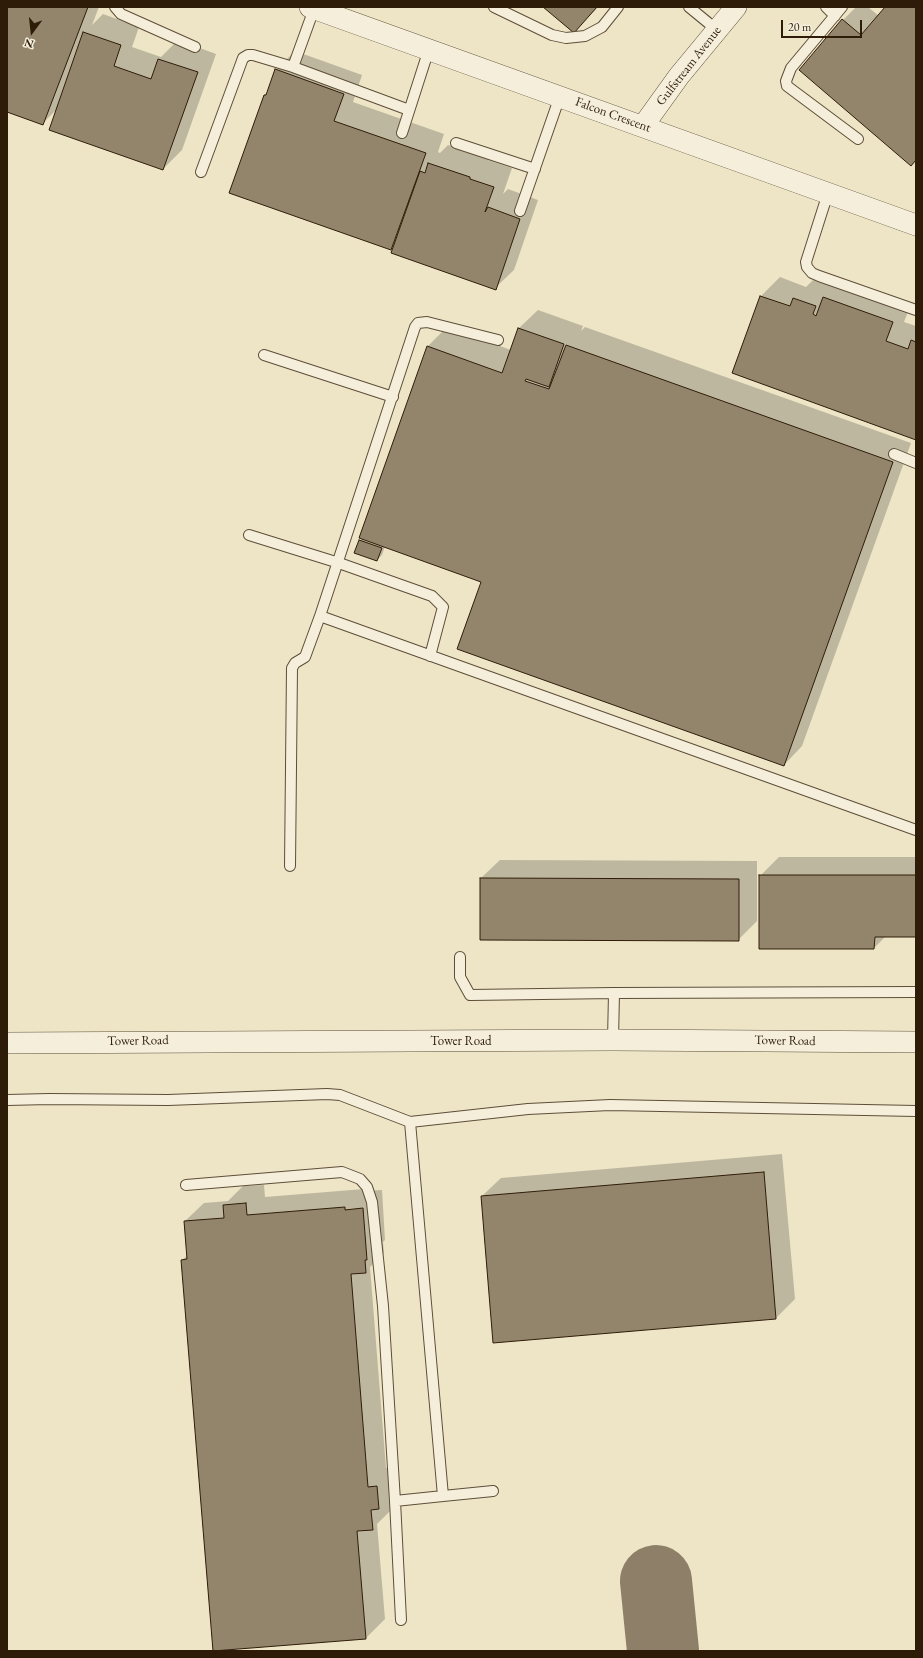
<!DOCTYPE html>
<html>
<head>
<meta charset="utf-8">
<style>
  body { margin:0 }
  #map { position:relative; width:923px; height:1658px; overflow:hidden; background:#eee5c7; font-family:"EB Garamond",serif }
  canvas { display:block }
  .frame { position:absolute; inset:0; border:8px solid #2e1c09; pointer-events:none }
  .north { position:absolute; left:12px; top:12px; width:40px; height:40px; -webkit-text-stroke:3px #f4eedb; paint-order:stroke; rotate:195deg; font-size:11px; font-weight:700; line-height:16px; text-align:center; color:#2e1c09 }
  .north::after { content:''; display:block; margin:auto; width:14px; height:18px; background:#2e1c09; clip-path:polygon(50% 0,100% 100%,50% 72%,0 100%) }
  .scale { position:absolute; left:781px; top:20px; width:81px; height:18px; box-sizing:border-box; border:2px solid #2e1c09; border-top:0; padding-left:5px; font-size:12px; line-height:14px; white-space:nowrap; color:#2e1c09; -webkit-text-stroke:3px #f4eedb; paint-order:stroke }
</style>
</head>
<body>
<div id="map">
<canvas width="923" height="1658"></canvas>
<div class="frame"></div>
<div class="north">N</div>
<div class="scale">20 m</div>
</div>
<script>
const g = document.querySelector('canvas').getContext('2d');
g.lineJoin = 'round';
function fill(path, color) { g.fillStyle = color; g.fill(path, 'evenodd'); }
const poly = rows => new Path2D(rows.map(r => 'M' + r).join(''));
function trace(path, color, width, dash) { g.strokeStyle = color; g.lineWidth = width; g.lineCap = dash ? 'butt' : 'round'; g.setLineDash(dash || []); g.stroke(path); }
function label(font, color, halo, rows, align = 'center') {
  g.font = font + ' "EB Garamond",serif'; g.lineWidth = 4; g.setLineDash([]); g.textBaseline = 'middle'; g.strokeStyle = halo; g.fillStyle = color; for (const [text, x, y, turn = 0] of rows) {
    g.save(); g.translate(x, y); g.rotate((+turn || 0) * Math.PI / 180); g.textAlign = isNaN(turn) ? turn : align; if (halo) g.strokeText(text, 0, 0); g.fillText(text, 0, 0); g.restore();
  }
}
fill(poly([
  [7,7,99,7,92,25,103,14,139,27,132,47,161,57,178,40,216,54,182,150,163,169,57,109,42,124,7,111],
  [545,7,598,7,574,32],
  [856,7,868,7,879,16,886,7,916,7,916,159,843,20],
  [295,51,362,75,353,102,444,134,438,152,440,153,448,145,489,158,488,160,512,168,503,194,508,189,538,200,514,270,495,288,393,249,230,193,264,95,268,92,276,70],
  [780,277,806,287,813,280,834,287,842,279,911,304,904,322,916,326,916,439,733,373,761,296],
  [538,310,583,326,581,331,585,327,911,443,802,746,784,765,483,581,385,546,382,555,377,560,360,541,362,538,360,537,428,346,447,327,511,350,519,328],
  [779,857,916,857,916,936,886,936,874,948,760,876],
  [500,860,757,861,757,921,738,940,481,878],
  [782,1154,795,1299,776,1318,482,1196,501,1178],
  [264,1185,265,1197,364,1189,364,1191,382,1190,385,1240,383,1242,384,1253,370,1267,386,1468,395,1468,391,1510,377,1524,385,1619,366,1638,214,1650,182,1260,188,1255,185,1221,204,1203,228,1201,243,1186]
]), '#0003');
trace(poly([
  [656,1581,663,1651]
]), '#8e8068', 72);
const building = poly([
  [7,7,88,7,43,125,7,112,7,7],
  [543,7,597,7,574,33,543,7],
  [885,7,916,7,916,160,911,166,799,70,842,19,861,35,885,7],
  [83,32,121,45,114,66,151,79,158,59,198,72,163,170,49,130,83,32],
  [275,69,344,94,334,121,426,153,391,250,229,193,264,95,266,95,275,69],
  [428,163,470,177,470,179,494,187,485,212,488,207,520,219,496,290,391,253,420,171,425,173,428,163],
  [760,296,790,306,793,298,816,306,813,314,816,316,823,297,893,322,886,341,908,349,911,340,916,342,916,440,732,373,760,296],
  [518,328,564,344,549,387,526,379,525,381,549,389,566,345,893,462,784,766,457,649,481,582,359,538,427,346,502,373,518,328],
  [359,540,382,548,377,561,354,553,359,540],
  [759,875,916,875,916,937,875,937,874,949,759,949,759,875],
  [480,878,739,879,739,941,480,940,480,878],
  [764,1172,776,1319,493,1343,481,1196,764,1172],
  [246,1203,247,1215,345,1207,345,1210,363,1208,367,1260,365,1260,366,1273,351,1274,368,1487,377,1486,379,1509,371,1510,373,1530,357,1531,366,1639,213,1651,181,1260,187,1259,184,1221,224,1218,223,1205,246,1203]
]);
fill(building, '#92856c');
trace(building, '#2e1c09', 1);
const service = poly([
  [115,7,121,14,195,47],
  [494,7,552,35,566,38,585,36,602,27,618,7],
  [689,7,717,30],
  [826,7,835,16],
  [842,7,791,68,786,81,787,86,858,139],
  [293,67,409,110],
  [402,133,429,49],
  [456,143,535,169],
  [201,172,243,58,248,55,253,55,293,67,314,9],
  [828,193,806,262,807,267,812,273,819,276,916,310],
  [520,211,560,96],
  [264,355,393,397],
  [894,454,916,463],
  [249,535,339,563,432,596,443,607,430,656],
  [320,616,916,830],
  [290,866,292,668,295,663,305,657,320,616,415,327,418,323,427,322,498,340],
  [460,957,460,977,470,995,614,993,613,1040],
  [614,993,916,992],
  [7,1100,49,1099,168,1100,327,1094,340,1095,410,1122],
  [186,1185,342,1172,360,1179,367,1187,372,1202,383,1306,395,1501],
  [493,1491,443,1496,410,1122,528,1109,610,1105,916,1111],
  [401,1620,395,1501,443,1496]
]);
const minor = poly([
  [310,7,916,225],
  [643,126,679,76,736,7],
  [7,1043,613,1040,916,1042]
]);
trace(service, '#5e4e38', 12);
trace(minor, '#5e4e38', 22);
trace(service, '#f4eedb', 10);
trace(minor, '#f4eedb', 21);
label('13px', '#2e1c09', '#f4eedb', [
  ["Gulfstream Avenue",689,66,-52],
  ["Falcon Crescent",613,115,20],
  ["Tower Road",138,1041,-1],
  ["Tower Road",461,1041],
  ["Tower Road",785,1041,1]
]);
</script>
</body>
</html>
